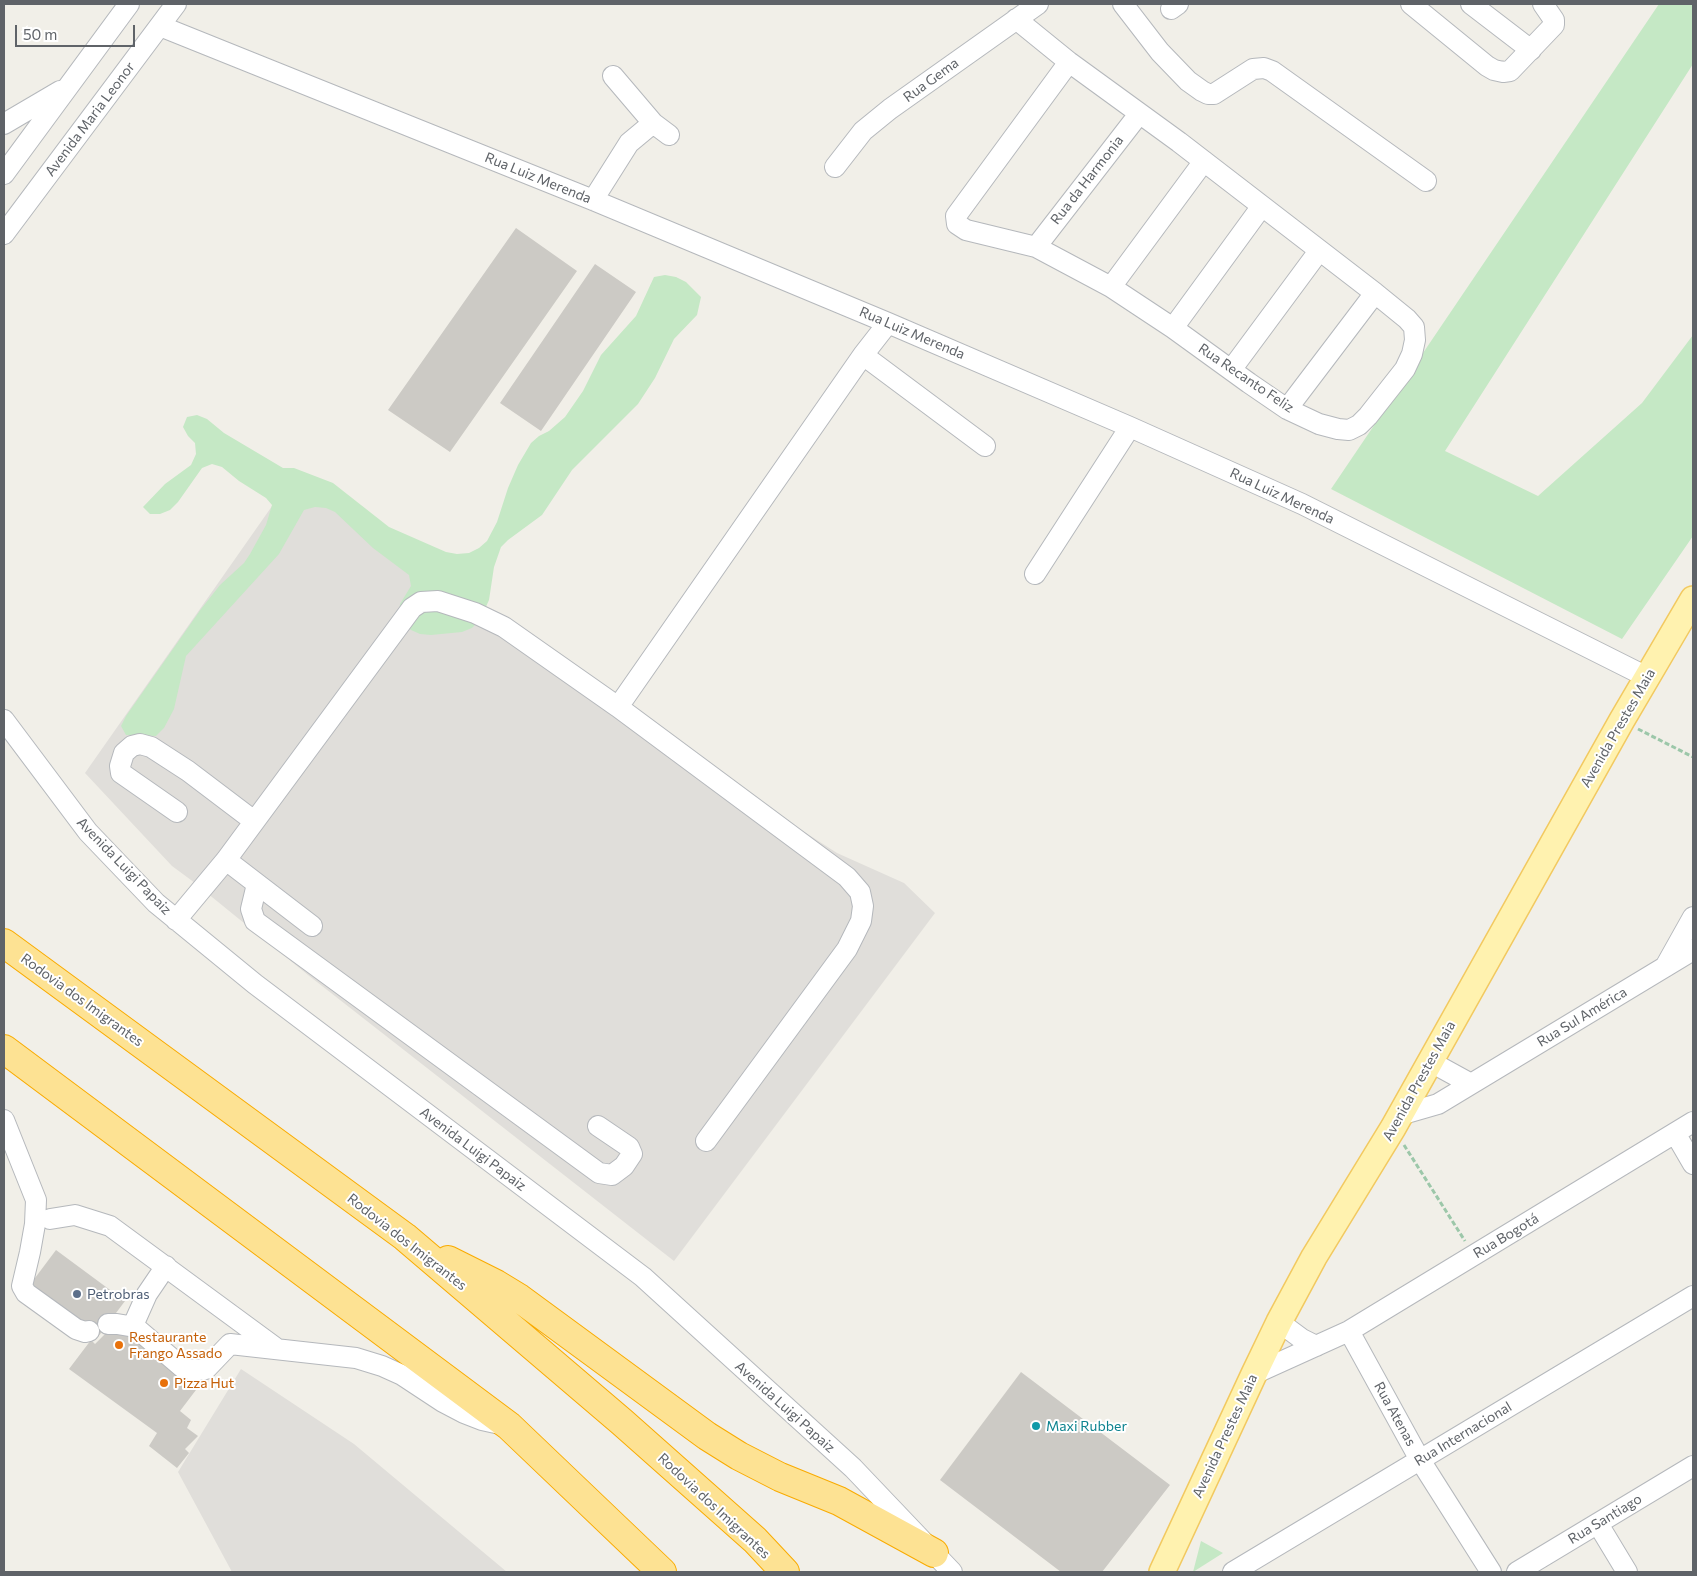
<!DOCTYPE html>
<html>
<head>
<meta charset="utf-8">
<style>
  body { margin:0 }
  #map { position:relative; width:1697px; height:1576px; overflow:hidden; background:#f1efe8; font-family:Commissioner,sans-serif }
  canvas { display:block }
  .frame { position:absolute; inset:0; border:5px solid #5f6368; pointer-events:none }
  .scale { position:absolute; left:15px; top:25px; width:120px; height:22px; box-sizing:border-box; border:2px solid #5f6368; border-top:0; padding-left:6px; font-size:15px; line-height:18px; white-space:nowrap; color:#5f6368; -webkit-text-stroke:4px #fff; paint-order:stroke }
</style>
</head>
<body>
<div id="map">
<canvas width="1697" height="1576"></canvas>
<div class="frame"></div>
<div class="scale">50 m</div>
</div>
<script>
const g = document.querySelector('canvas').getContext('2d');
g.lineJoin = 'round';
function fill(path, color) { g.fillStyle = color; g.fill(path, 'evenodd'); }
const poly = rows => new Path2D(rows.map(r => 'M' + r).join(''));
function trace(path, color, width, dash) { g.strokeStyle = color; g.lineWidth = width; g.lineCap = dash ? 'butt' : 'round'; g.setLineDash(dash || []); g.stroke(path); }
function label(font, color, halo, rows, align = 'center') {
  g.font = font + ' Commissioner,sans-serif'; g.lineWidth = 4; g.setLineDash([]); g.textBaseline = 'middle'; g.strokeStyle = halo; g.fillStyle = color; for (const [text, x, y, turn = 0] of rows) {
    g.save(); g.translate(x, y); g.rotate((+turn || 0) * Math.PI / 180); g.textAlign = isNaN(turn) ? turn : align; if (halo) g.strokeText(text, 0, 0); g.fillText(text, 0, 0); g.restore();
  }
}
fill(poly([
  [291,479,710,771,837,853,904,883,935,913,674,1261,308,975,191,880,172,866,85,773],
  [241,1369,354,1444,507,1572,232,1572,178,1472]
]), '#e0deda');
fill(poly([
  [1659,4,1693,4,1693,64,1445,451,1538,496,1642,403,1693,335,1693,536,1622,639,1331,489],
  [665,275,676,277,686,282,701,297,697,315,674,339,655,378,638,404,572,470,542,515,508,540,501,547,494,567,489,600,480,620,472,628,462,632,431,635,420,634,411,630,403,623,399,614,400,604,411,586,409,575,373,548,335,512,326,508,315,507,304,510,279,554,186,656,174,709,164,728,156,736,126,735,121,726,126,716,201,609,220,585,244,563,250,554,266,525,272,505,266,498,239,481,222,467,212,464,202,468,178,502,170,510,160,514,150,514,143,507,165,484,191,465,196,454,195,443,188,436,183,427,187,417,197,415,207,419,224,433,283,468,294,468,333,483,389,527,446,552,457,554,469,553,479,548,487,541,497,522,508,488,518,465,531,443,539,436,549,431,565,417,583,391,601,355,636,316,654,277],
  [1201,1541,1223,1553,1193,1572]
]), '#c5e8c5');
fill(poly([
  [516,228,577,271,450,452,388,410],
  [595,264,636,292,541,431,500,403],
  [56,1250,125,1301,98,1337,29,1286],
  [126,1331,199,1386,180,1411,191,1420,187,1428,198,1436,185,1449,189,1453,177,1468,149,1446,157,1433,69,1369,91,1340,95,1344,106,1333],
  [1021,1372,1170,1485,1102,1572,1061,1572,940,1480]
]), '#cccac5');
const minor = poly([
  [1123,4,1160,52,1188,81,1202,91,1208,94,1214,94,1253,69,1264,68,1272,71,1426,181],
  [1411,4,1487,66,1494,70,1503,72,1510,71,1554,25,1554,20,1543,4],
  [1471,4,1531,50],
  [1171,9,1178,4],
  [1016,19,1069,62,1179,142,1375,293,1407,319,1414,327,1415,340,1412,354,1405,369,1368,416,1359,425,1349,430,1338,429,1319,424,1287,409,1249,383,1173,328,1111,287,1036,247,966,230,957,224,956,216,1069,62],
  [160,26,593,200,888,323,1130,427,1302,504,1647,677],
  [613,76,653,123,669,135],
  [4,124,60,91],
  [835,167,863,131,890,109,1038,4],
  [4,174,129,4],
  [593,200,629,143,653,123],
  [4,234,176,4],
  [1036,247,1139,114],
  [1111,287,1204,161],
  [1173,328,1262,206],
  [863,355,985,446],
  [1231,370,1319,251],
  [1287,409,1375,293],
  [1035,574,1130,427],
  [618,707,863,355,888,323],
  [4,720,88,832,156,903,255,984,643,1277,853,1468,952,1572],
  [177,812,121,773,120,766,124,753,132,746,140,744,151,747,188,771,254,821],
  [226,860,312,926],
  [257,884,251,909,255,921,599,1173,612,1175,624,1166,632,1154,629,1147,598,1126],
  [176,920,226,860,412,608,421,602,438,601,475,613,504,627,618,707,847,877,860,892,863,906,861,921,847,949,706,1141],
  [1665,967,1693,917],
  [1432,1059,1440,1067,1471,1084],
  [1400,1115,1438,1104,1693,950],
  [4,1120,36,1200,35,1224,30,1252,22,1286,26,1293,76,1329,85,1332,89,1331],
  [1675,1133,1693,1164],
  [50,1219,75,1215,110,1226,276,1348],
  [166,1266,147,1294,135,1321,135,1327,183,1368,194,1370,206,1369,230,1344,356,1358,382,1366,402,1375,443,1402,464,1413,482,1420,500,1424],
  [1279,1322,1302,1339,1316,1346],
  [108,1324,117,1324,135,1327],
  [1349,1331,1420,1460,1491,1572],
  [1254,1374,1349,1331,1693,1122],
  [1598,1524,1627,1572],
  [1233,1572,1693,1296],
  [1517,1572,1693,1466]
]);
const major = poly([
  [1162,1572,1254,1374,1279,1322,1314,1257,1393,1128,1622,720,1693,599]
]);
const highway = poly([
  [4,943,405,1237,622,1422,755,1540,785,1572],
  [4,1049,509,1426,662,1572],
  [448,1260,496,1284,519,1298,707,1436,739,1456,780,1477,839,1501,934,1553]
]);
trace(minor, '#b5b8bc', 22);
trace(major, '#f2c960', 28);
trace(highway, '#f9ab00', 30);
trace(poly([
  [1638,729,1693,757],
  [1404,1145,1465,1241]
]), '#9cc7a9', 3, [5, 2.5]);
trace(minor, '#fff', 20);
trace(major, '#fff2af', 25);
trace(highway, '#fde293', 28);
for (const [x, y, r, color] of [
  [77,1294,5,"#5c6f8a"],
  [119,1345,5,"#e8710a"],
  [164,1383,5,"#e8710a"],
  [1036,1426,5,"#0f9aa8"]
]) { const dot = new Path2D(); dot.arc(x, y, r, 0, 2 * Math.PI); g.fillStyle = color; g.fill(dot); trace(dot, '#fff', 2); }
label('14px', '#5f6368', '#fff', [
  ["Rua Gema",931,80,-36],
  ["Avenida Maria Leonor",90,119,-53],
  ["Rua Luiz Merenda",538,178,22],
  ["Rua da Harmonia",1087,180,-52],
  ["Rua Luiz Merenda",912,333,23],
  ["Rua Recanto Feliz",1246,378,34],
  ["Rua Luiz Merenda",1282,496,25],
  ["Avenida Prestes Maia",1618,728,-60],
  ["Avenida Luigi Papaiz",124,866,46],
  ["Rodovia dos Imigrantes",82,1000,36],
  ["Rua Sul América",1582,1017,-31],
  ["Avenida Prestes Maia",1419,1081,-61],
  ["Avenida Luigi Papaiz",473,1149,37],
  ["Rua Bogotá",1506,1236,-31],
  ["Rodovia dos Imigrantes",407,1242,38],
  ["Avenida Luigi Papaiz",785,1407,42],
  ["Rua Atenas",1395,1414,61],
  ["Rua Internacional",1463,1434,-31],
  ["Avenida Prestes Maia",1225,1436,-65],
  ["Rodovia dos Imigrantes",714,1506,43],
  ["Rua Santiago",1605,1519,-31]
]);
label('14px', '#4e5e75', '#fff', [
  ["Petrobras",87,1294]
], 'left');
label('14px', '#c56008', '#fff', [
  ["Restaurante",129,1337],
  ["Frango Assado",129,1353],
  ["Pizza Hut",174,1383]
], 'left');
label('14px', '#0d838f', '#fff', [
  ["Maxi Rubber",1046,1426]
], 'left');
</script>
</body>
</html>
